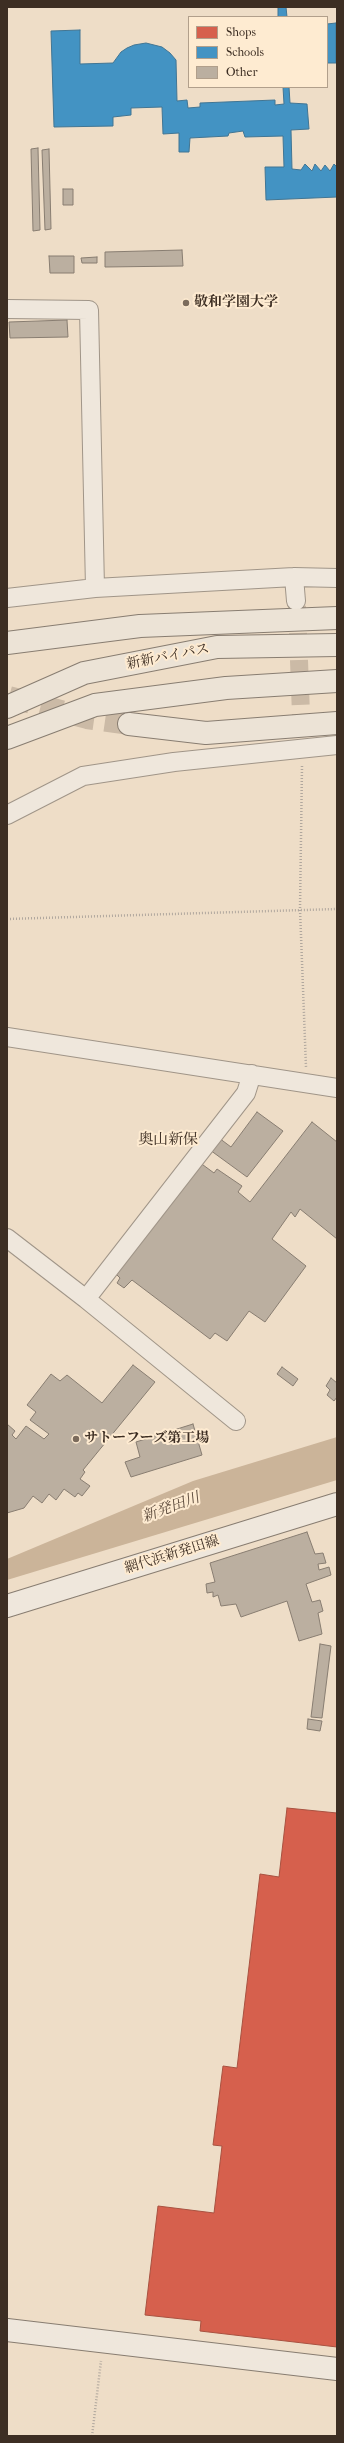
<!DOCTYPE html>
<html>
<head>
<meta charset="utf-8">
<style>
  body { margin:0 }
  #map { position:relative; width:344px; height:2443px; overflow:hidden; background:#eeddc7; font-family:"IM FELL French Canon",serif }
  canvas { display:block }
  .frame { position:absolute; inset:0; border:8px solid #3d2e23; pointer-events:none }
  .legend { position:absolute; left:188px; top:16px; width:140px; height:72px; box-sizing:border-box; background:#feebd1; border:1px solid #b19f8b; margin:0; padding:5px 7px; list-style:none; font-size:12px; color:#3d2e23 }
  .legend li { display:flex; align-items:center; gap:8px; height:20px }
  .legend b { width:20px; border:1px solid #b19f8b }
</style>
</head>
<body>
<div id="map">
<canvas width="344" height="2443"></canvas>
<div class="frame"></div>
<ul class="legend">
<li><b style="height:11px;background:#d6604d"></b>Shops</li>
<li><b style="height:11px;background:#4393c3"></b>Schools</li>
<li><b style="height:11px;background:#bbafa0"></b>Other</li>
</ul>
</div>
<script>
const g = document.querySelector('canvas').getContext('2d');
g.lineJoin = 'round';
function fill(path, color) { g.fillStyle = color; g.fill(path, 'evenodd'); }
const poly = rows => new Path2D(rows.map(r => 'M' + r).join(''));
function trace(path, color, width, dash) { g.strokeStyle = color; g.lineWidth = width; g.lineCap = dash ? 'butt' : 'round'; g.setLineDash(dash || []); g.stroke(path); }
function label(font, color, halo, rows, align = 'center') {
  g.font = font + ' "IM FELL French Canon","Noto Serif JP",serif'; g.lineWidth = 4; g.setLineDash([]); g.textBaseline = 'middle'; g.strokeStyle = halo; g.fillStyle = color; for (const [text, x, y, turn = 0] of rows) {
    g.save(); g.translate(x, y); g.rotate((+turn || 0) * Math.PI / 180); g.textAlign = isNaN(turn) ? turn : align; if (halo) g.strokeText(text, 0, 0); g.fillText(text, 0, 0); g.restore();
  }
}
fill(poly([
  [337,1437,337,1480,7,1580,7,1559,193,1481]
]), '#cbb499');
const shops = poly([
  [287,1808,337,1813,337,2347,200,2331,201,2321,145,2315,158,2206,214,2213,222,2146,213,2145,223,2066,237,2068,260,1874,279,1877,287,1808]
]);
fill(shops, '#d6604d');
trace(shops, '#a85140', 1);
const schools = poly([
  [278,7,286,7,287,17,278,17,278,7],
  [336,23,336,63,327,63,327,24,336,23],
  [80,30,80,64,113,63,121,52,127,48,134,45,146,43,162,47,170,53,176,60,177,101,187,100,188,108,200,107,200,103,275,100,275,105,284,104,283,87,289,87,290,103,307,104,309,129,291,130,292,169,301,170,305,164,312,171,315,164,321,171,325,165,330,171,334,164,337,167,337,197,266,200,265,167,284,167,283,136,245,137,243,131,229,133,228,136,190,138,189,152,179,152,179,133,163,134,162,107,131,108,131,115,113,117,113,126,54,127,51,31,80,30]
]);
fill(schools, '#4393c3');
trace(schools, '#417593', 1);
const building = poly([
  [38,148,40,230,33,231,31,149,38,148],
  [49,149,51,229,45,230,42,150,49,149],
  [63,189,73,189,73,205,63,205,63,189],
  [182,250,183,266,105,267,105,252,182,250],
  [49,256,74,256,74,273,50,273,49,256],
  [97,257,97,263,82,263,81,258,97,257],
  [67,320,68,337,10,338,9,322,67,320],
  [257,1112,283,1131,247,1177,210,1150,219,1138,231,1147,257,1112],
  [312,1122,337,1142,337,1239,300,1209,295,1217,291,1212,272,1239,306,1266,265,1322,249,1311,227,1341,215,1333,210,1339,132,1280,124,1288,117,1283,120,1278,115,1273,199,1162,214,1173,217,1169,242,1186,238,1192,250,1202,312,1122],
  [133,1365,155,1382,83,1470,85,1472,80,1479,90,1486,82,1496,78,1493,75,1497,64,1489,56,1500,49,1494,42,1503,33,1496,24,1508,7,1513,7,1424,15,1431,12,1435,16,1439,26,1426,44,1439,49,1434,30,1420,36,1412,27,1405,51,1374,60,1381,67,1375,102,1403,133,1365],
  [282,1367,298,1379,293,1386,277,1374,282,1367],
  [331,1378,337,1383,337,1397,334,1401,327,1395,330,1390,326,1386,331,1378],
  [193,1424,202,1455,131,1477,125,1462,140,1457,136,1442,193,1424],
  [307,1532,315,1554,323,1553,326,1563,318,1564,319,1570,329,1567,331,1575,306,1584,312,1602,320,1600,323,1611,318,1613,322,1634,299,1641,287,1601,241,1617,236,1604,221,1606,218,1595,213,1597,213,1592,207,1593,206,1584,215,1582,210,1563,307,1532],
  [320,1644,331,1646,322,1718,311,1717,320,1644],
  [308,1719,322,1721,320,1731,307,1729,308,1719]
]);
fill(building, '#bbafa0');
trace(building, '#887d71', 1);
trace(poly([
  [297,606,302,742]
]), '#cbbaa6', 18, [18, 9]);
trace(poly([
  [9,697,87,718,129,724]
]), '#cbbaa6', 22, [22, 11]);
const street = poly([
  [7,309,89,310,95,588],
  [294,577,296,601],
  [7,598,95,588,294,577,337,578],
  [7,815,83,776,174,762,337,745],
  [7,1037,337,1088],
  [7,1238,86,1299,236,1421],
  [86,1299,246,1093,252,1074]
]);
const secondary = poly([
  [7,1606,337,1504],
  [7,2330,337,2369]
]);
const highway = poly([
  [7,643,140,626,337,618],
  [7,707,84,673,217,647,337,645],
  [129,724,206,733,337,723],
  [7,738,95,705,226,688,337,681]
]);
trace(street, '#a09588', 20);
trace(secondary, '#887d71', 24);
trace(highway, '#887d71', 24);
trace(poly([
  [302,766,300,909,306,1067],
  [7,919,337,909],
  [92,2436,101,2361]
]), '#b0a79e', 2.5, [1, 2]);
trace(street, '#efe7dc', 18);
trace(secondary, '#efe7dc', 22);
trace(highway, '#ece3d6', 22);
for (const [x, y, r, color] of [
  [186,303,4,"#7b6b5c"],
  [76,1439,4,"#7b6b5c"]
]) { const dot = new Path2D(); dot.arc(x, y, r, 0, 2 * Math.PI); g.fillStyle = color; g.fill(dot); trace(dot, '#feebd1', 1.5); }
label('bold 14px', '#3d2e23', '#feebd1', [
  ["敬和学園大学",194,303],
  ["サトーフーズ第工場",84,1439]
], 'left');
label('14px', '#3d2e23', '#feebd1', [
  ["新新バイパス",168,657,-11],
  ["網代浜新発田線",172,1555,-17]
]);
label('15px', '#3d2e23', '#feebd1', [
  ["奥山新保",168,1140]
]);
label('italic 15px', '#5d4b3c', '#feebd1', [
  ["新発田川",171,1508,-20]
]);
</script>
</body>
</html>
